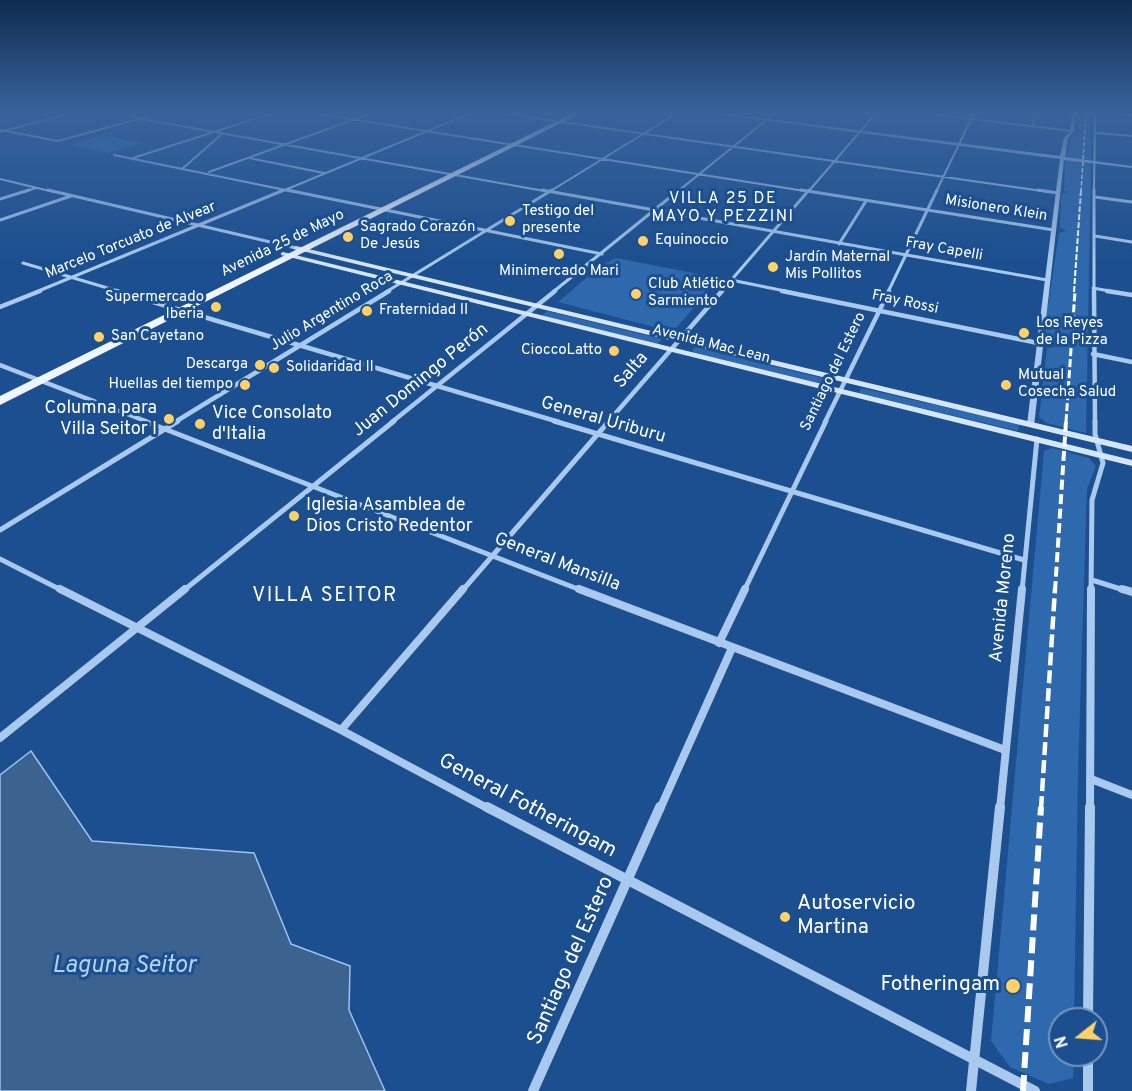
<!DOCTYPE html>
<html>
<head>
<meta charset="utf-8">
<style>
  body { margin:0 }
  #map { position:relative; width:1132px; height:1091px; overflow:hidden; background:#1b4f8f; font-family:Overpass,sans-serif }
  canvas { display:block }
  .north { position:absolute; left:1048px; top:1007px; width:60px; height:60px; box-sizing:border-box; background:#1b4f8f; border:2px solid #7695bc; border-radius:50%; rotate:253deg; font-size:16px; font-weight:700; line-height:24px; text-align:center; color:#fff }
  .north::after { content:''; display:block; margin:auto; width:21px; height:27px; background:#ffd166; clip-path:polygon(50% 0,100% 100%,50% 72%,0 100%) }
</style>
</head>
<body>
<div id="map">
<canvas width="1132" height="1091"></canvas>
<div class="north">N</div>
</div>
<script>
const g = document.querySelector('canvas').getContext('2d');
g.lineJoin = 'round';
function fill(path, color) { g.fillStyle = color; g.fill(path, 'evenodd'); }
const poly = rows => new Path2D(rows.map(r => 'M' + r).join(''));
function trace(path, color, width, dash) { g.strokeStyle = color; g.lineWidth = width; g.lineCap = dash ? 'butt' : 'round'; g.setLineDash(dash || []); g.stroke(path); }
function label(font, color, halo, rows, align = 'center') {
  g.font = font + ' Overpass,sans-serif'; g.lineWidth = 6; g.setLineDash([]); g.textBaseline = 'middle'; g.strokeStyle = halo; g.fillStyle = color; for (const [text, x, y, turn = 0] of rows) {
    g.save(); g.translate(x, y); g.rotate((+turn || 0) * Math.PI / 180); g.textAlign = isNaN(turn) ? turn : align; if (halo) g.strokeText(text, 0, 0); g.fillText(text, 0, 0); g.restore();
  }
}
fill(poly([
  [1077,113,1091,113,1091,160,1066,157,1071,138,1074,133,1083,132,1077,130],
  [103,135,141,143,108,153,70,145],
  [1065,160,1091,163,1086,433,1046,423,1039,417,1047,348,1055,347,1054,344,1043,339,1059,233,1066,231,1060,227,1061,195,1067,192,1064,191],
  [616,258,719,278,673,332,558,302,599,267],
  [547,311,662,339,658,344,541,316],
  [695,347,830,380,828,386,691,353],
  [861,388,1019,424,1018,431,859,393],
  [1052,448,1089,458,1096,466,1087,489,1078,773,1074,1019,1060,1019,1060,1055,1074,1055,1073,1078,1049,1084,1010,1067,991,1041,1044,451]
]), '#2e69ad');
const water = poly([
  [31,751,92,841,254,853,291,944,350,966,349,1010,385,1091,0,1091,0,775,31,751]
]);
fill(water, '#3c6290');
trace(water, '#9cc4f0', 1.5);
trace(poly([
  [122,113,144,118],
  [312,113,811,192],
  [499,113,1049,192],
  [922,113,1072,131],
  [1113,113,1132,115],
  [142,119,550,192],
  [1033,126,1035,113],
  [1,130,58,141,160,113],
  [1097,133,1132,136],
  [114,155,295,192],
  [133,158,273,113],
  [249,158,324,173],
  [182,169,222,134],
  [209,172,372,113],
  [0,179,54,192],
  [24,192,36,188],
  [280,192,471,113],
  [549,192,677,113],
  [677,192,775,113],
  [808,192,876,113],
  [936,192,974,113],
  [1094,192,1095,113]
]), '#a9c9ee', 2);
trace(poly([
  [48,190,296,248],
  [287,190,602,254],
  [542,190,1047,280],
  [801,190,1054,230],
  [1038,190,1058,193],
  [1095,197,1132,202],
  [0,199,29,190],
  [0,220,71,196],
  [1095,236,1132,242],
  [839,244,866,201],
  [23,263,121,292],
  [731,280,790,292],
  [1093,288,1115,292],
  [36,292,284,190],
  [386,292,552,190],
  [553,292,679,190],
  [721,292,809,190],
  [888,292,937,190],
  [1094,292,1094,190]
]), '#a9c9ee', 3);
trace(poly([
  [116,291,559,422],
  [782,291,1038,343],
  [1094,291,1095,422],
  [1107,291,1132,295],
  [0,307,40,291],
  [1093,354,1132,362],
  [0,365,148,422],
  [175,422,389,291],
  [392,422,555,291],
  [608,422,722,291],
  [825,422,889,291]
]), '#a9c9ee', 4.5);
trace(poly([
  [144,421,583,591],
  [554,421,1024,560],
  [0,530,178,421],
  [0,559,63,591],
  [1092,580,1127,591],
  [183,591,394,421],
  [462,591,609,421],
  [744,591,826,421],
  [1022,591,1037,439],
  [1091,591,1092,500,1103,463,1095,434,1095,421]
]), '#a9c9ee', 5);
trace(poly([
  [60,589,341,730,489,809],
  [579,589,1005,750],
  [1122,589,1132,592],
  [719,643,745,589],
  [341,730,463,589],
  [0,738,185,589],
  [1091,779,1132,795],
  [660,809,732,648],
  [1000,809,1022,589],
  [1090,809,1091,589]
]), '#a9c9ee', 8);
trace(poly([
  [487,807,1035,1091],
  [1088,1019,1090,807],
  [1088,1055,1088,1091],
  [533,1091,660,807],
  [971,1091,1000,807]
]), '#a9c9ee', 10);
fill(poly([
  [68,113,76,113,0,133,0,131,68,113],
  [723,113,1060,156,1064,138,1070,131,1072,113,1076,113,1074,131,1068,138,1065,157,1132,166,1132,168,1064,160,1034,426,1028,426,1027,424,1060,159,708,113,723,113]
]), '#a9c9ee');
fill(poly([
  [296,246,1132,446,1132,452,294,249,294,247,296,246],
  [283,252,1132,460,1132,466,281,255,281,253,283,252]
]), '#d6e6fa');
fill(poly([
  [573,113,581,113,0,405,0,396,573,113]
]), '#f0f6ff');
trace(poly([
  [1081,192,1086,113]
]), '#fff', 1.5, [4.5, 2]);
trace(poly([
  [1074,292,1081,190]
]), '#fff', 2, [6, 2]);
trace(poly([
  [1066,422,1075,291]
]), '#fff', 3, [8, 3]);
trace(poly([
  [1055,591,1066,421]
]), '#fff', 4, [10, 4.5]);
trace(poly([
  [1041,809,1055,589]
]), '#fff', 4.5, [13, 5]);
trace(poly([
  [1023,1091,1041,807]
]), '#fff', 6, [16, 7]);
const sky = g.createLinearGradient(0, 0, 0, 266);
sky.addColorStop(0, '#0f2b4f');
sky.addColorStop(0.42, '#39639b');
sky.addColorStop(1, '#39639b00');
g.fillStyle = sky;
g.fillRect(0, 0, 1132, 266);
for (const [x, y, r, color] of [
  [510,221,6,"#ffd166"],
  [348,237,6,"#ffd166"],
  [643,241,6,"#ffd166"],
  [559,254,6,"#ffd166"],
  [773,267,6,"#ffd166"],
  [636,294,6,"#ffd166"],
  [216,307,6,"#ffd166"],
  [367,311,6,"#ffd166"],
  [1024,333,6,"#ffd166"],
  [99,337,6,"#ffd166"],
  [614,351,6,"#ffd166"],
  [260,365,6,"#ffd166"],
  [274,368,6,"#ffd166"],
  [245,385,6,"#ffd166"],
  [1006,385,6,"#ffd166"],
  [169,419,6,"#ffd166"],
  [200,424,6,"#ffd166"],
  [294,516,6,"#ffd166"],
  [785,917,6,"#ffd166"],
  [1013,986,8,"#ffd166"]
]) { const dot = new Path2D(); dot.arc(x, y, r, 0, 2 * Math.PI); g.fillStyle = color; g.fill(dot); trace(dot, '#1b4f8f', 2); }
label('15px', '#fff', '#1b4f8f', [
  ["Misionero Klein",996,209,9],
  ["Marcelo Torcuato de Alvear",131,241,-22],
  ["Avenida 25 de Mayo",283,244,-26],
  ["Fray Capelli",944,250,10],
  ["Fray Rossi",905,303,12],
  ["Julio Argentino Roca",332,312,-31],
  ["Avenida Mac Lean",711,345,14],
  ["Santiago del Estero",834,372,-64]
]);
label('15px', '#fff', '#1b4f8f', [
  ["Testigo del",522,212],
  ["presente",522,229],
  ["Sagrado Corazón",360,228],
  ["De Jesús",360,245],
  ["Equinoccio",655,241],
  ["Jardín Maternal",785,258],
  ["Mis Pollitos",785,275],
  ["Minimercado Mari",559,272,"center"],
  ["Club Atlético",648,285],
  ["Sarmiento",648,302],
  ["Supermercado",204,298,"right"],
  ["Iberia",204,315,"right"],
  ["Fraternidad II",379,311],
  ["Los Reyes",1036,324],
  ["de la Pizza",1036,341],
  ["San Cayetano",111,337],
  ["CioccoLatto",602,351,"right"],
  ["Descarga",248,365,"right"],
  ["Solidaridad II",286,368],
  ["Mutual",1018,376],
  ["Cosecha Salud",1018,393],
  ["Huellas del tiempo",233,385,"right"]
], 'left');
g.letterSpacing = '1.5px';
label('16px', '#fff', '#1b4f8f', [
  ["VILLA 25 DE",723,200],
  ["MAYO Y PEZZINI",723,218]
]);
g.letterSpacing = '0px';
label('18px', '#fff', '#1b4f8f', [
  ["Salta",632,371,-49],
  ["Juan Domingo Perón",421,381,-39],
  ["General Uriburu",603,421,16],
  ["General Mansilla",557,563,21],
  ["Avenida Moreno",1004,598,-84]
]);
label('18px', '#fff', '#1b4f8f', [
  ["Columna para",157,409,"right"],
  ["Villa Seitor I",157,430,"right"],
  ["Vice Consolato",212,414],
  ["d'Italia",212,435],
  ["Iglesia Asamblea de",306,506],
  ["Dios Cristo Redentor",306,527]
], 'left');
g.letterSpacing = '1.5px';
label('20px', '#fff', '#1b4f8f', [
  ["VILLA SEITOR",325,597]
]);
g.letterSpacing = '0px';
label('21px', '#fff', '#1b4f8f', [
  ["General Fotheringam",527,807,28],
  ["Santiago del Estero",572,961,-66]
]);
label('21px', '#fff', '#1b4f8f', [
  ["Autoservicio",797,905],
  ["Martina",797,929],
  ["Fotheringam",1000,986,"right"]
], 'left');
label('italic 24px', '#b5d3f5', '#1b4f8f', [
  ["Laguna Seitor",124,967]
]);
</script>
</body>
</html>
